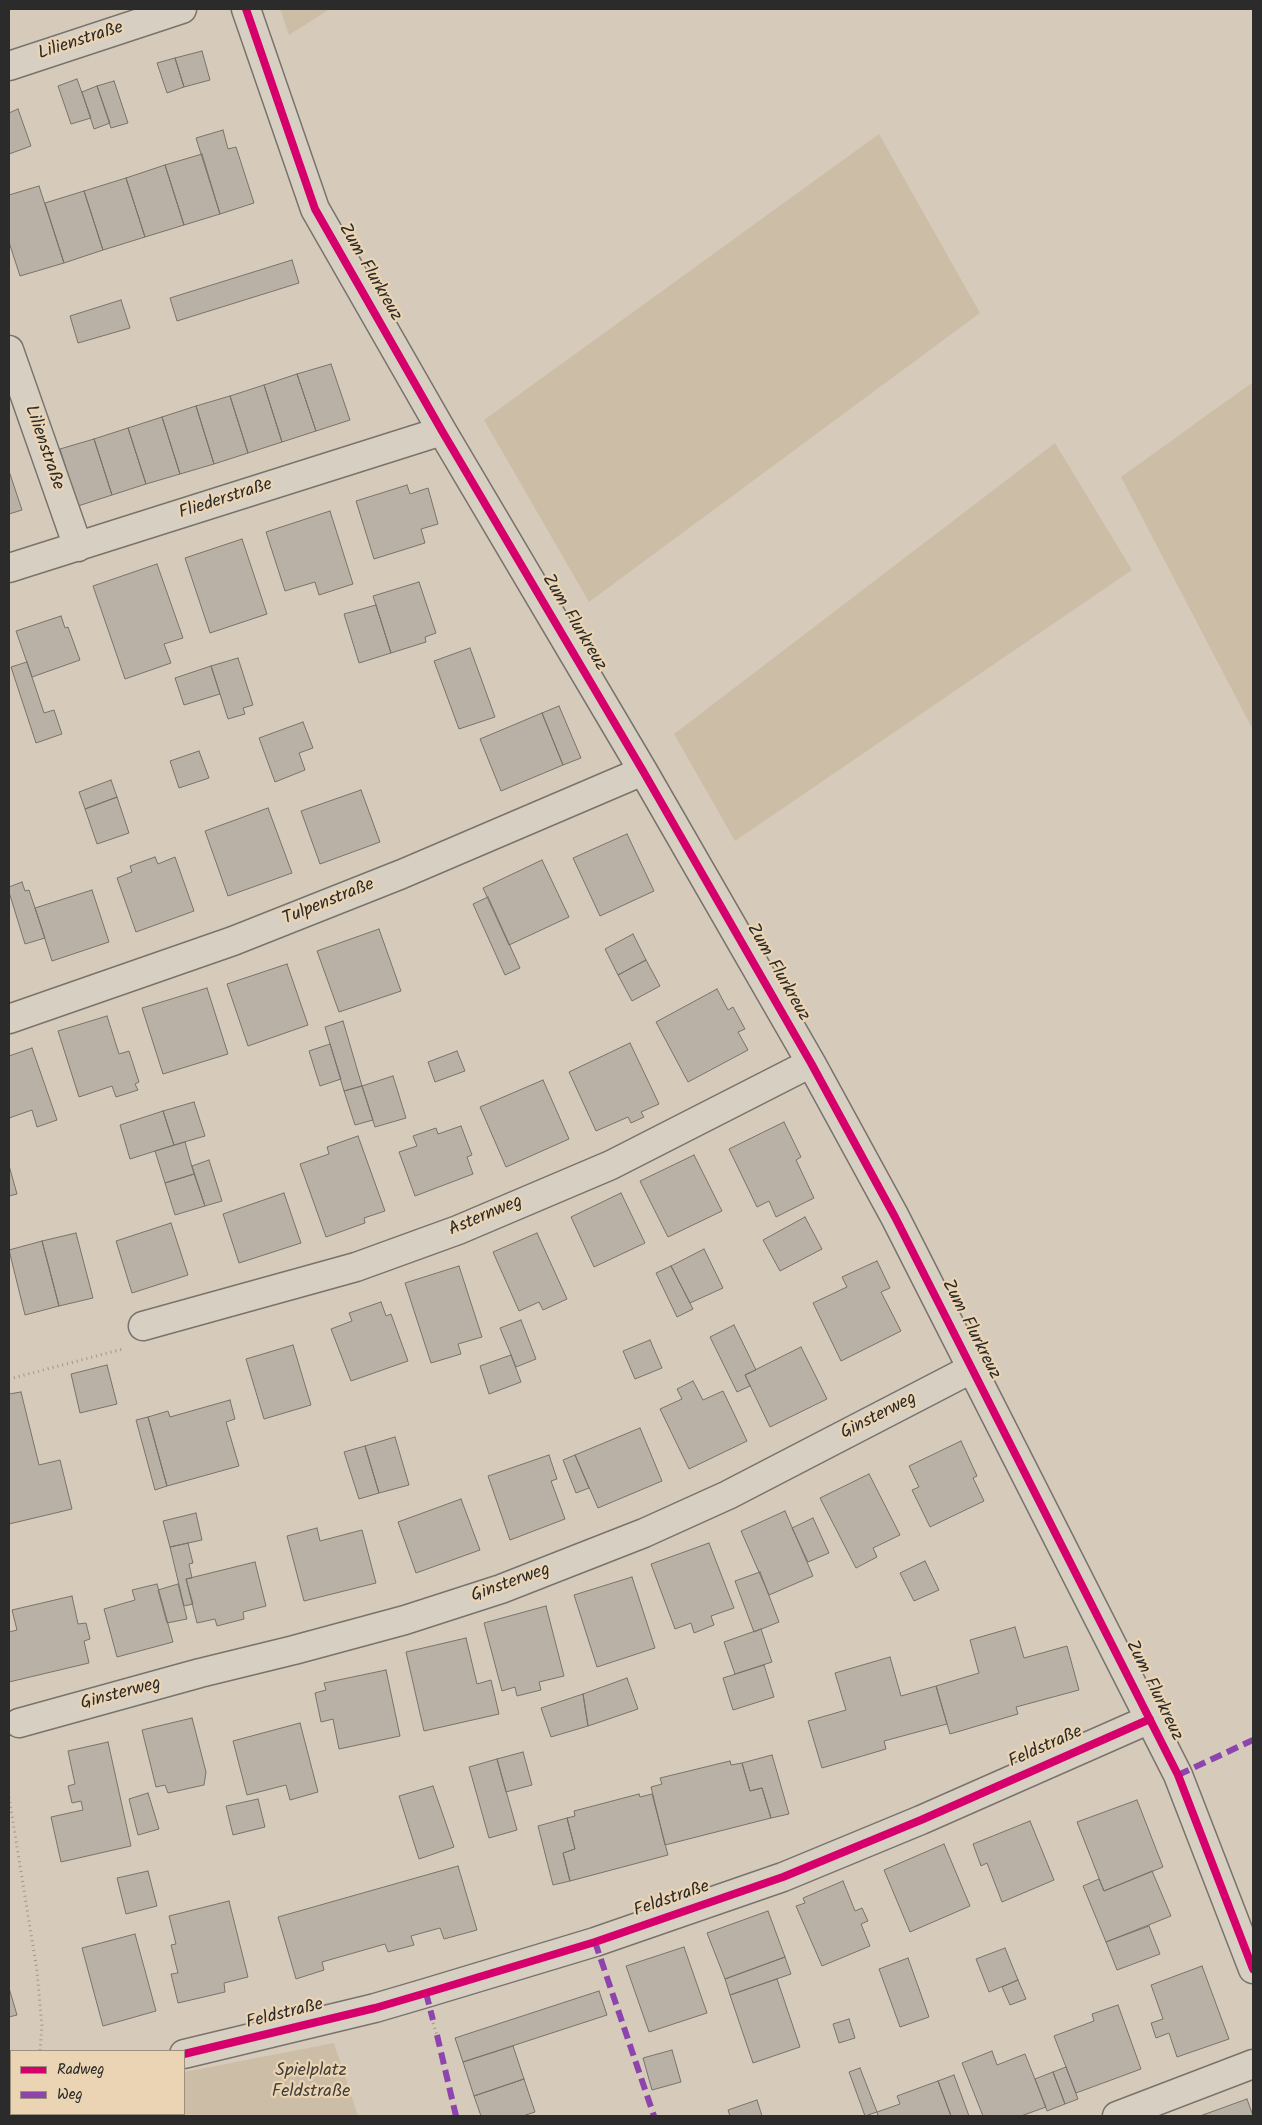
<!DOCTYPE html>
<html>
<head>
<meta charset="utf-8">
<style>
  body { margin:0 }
  #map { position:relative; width:1262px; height:2125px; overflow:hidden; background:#d6cbba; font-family:Kalam,sans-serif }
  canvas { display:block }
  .frame { position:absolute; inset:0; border:10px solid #2b2b2b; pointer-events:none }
  .legend { position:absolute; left:10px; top:2050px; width:175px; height:65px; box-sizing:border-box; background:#ead4b3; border:1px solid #9e907d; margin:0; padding:6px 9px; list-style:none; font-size:15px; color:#2b2b2b }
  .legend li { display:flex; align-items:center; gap:10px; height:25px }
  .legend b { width:25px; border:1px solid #9e907d }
</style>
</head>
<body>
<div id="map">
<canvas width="1262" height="2125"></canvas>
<div class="frame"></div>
<ul class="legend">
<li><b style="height:6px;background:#d6006c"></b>Radweg</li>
<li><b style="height:6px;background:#8e44ad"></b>Weg</li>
</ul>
</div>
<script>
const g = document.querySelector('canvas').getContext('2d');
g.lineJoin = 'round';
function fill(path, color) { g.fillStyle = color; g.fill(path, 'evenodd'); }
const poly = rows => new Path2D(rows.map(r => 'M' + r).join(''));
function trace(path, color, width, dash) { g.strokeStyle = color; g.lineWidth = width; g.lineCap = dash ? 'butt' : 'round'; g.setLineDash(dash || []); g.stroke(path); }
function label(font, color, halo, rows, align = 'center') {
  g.font = font + ' Kalam,sans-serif'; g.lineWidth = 4.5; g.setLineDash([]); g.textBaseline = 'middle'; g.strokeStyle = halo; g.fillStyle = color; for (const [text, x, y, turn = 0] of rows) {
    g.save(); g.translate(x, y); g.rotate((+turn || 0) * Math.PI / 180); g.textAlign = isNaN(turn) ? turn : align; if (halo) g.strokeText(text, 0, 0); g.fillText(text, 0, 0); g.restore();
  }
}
fill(poly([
  [280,9,330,9,289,35],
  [879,134,980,313,589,602,484,420],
  [1253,382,1253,730,1121,477],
  [1055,443,1132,570,735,841,674,734],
  [334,2043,358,2116,115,2116,114,2114,184,2114,184,2072]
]), '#ccbda7');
const building = poly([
  [202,51,210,80,184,87,175,58,202,51],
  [175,58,184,87,167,93,157,63,175,58],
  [77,79,91,118,71,124,58,86,77,79],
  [114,81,128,123,111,128,97,86,114,81],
  [97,86,110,123,94,129,82,92,97,86],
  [18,109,31,146,9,154,9,113,18,109],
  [223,130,228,149,236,147,254,203,220,214,196,138,223,130],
  [202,154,220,214,184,225,165,165,202,154],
  [165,165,184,225,145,237,126,178,165,165],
  [126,178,145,237,103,250,84,191,126,178],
  [39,186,64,263,20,276,9,242,9,195,39,186],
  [84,191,103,250,64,263,45,203,84,191],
  [292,260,299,283,177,321,170,298,292,260],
  [121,300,130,328,78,343,70,316,121,300],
  [331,364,350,420,316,431,297,374,331,364],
  [297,374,316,431,282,442,264,385,297,374],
  [264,385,282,442,248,453,230,396,264,385],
  [230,396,248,453,214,464,196,406,230,396],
  [196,406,214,464,180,474,162,417,196,406],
  [162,417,180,474,146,484,128,428,162,417],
  [128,428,146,484,112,495,94,439,128,428],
  [94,439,112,495,78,506,60,449,94,439],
  [9,471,22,510,9,514,9,471],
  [407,485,410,494,428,488,438,524,421,529,425,543,374,559,356,501,407,485],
  [330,511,353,584,319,595,315,582,285,591,266,532,330,511],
  [242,539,267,614,210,633,185,558,242,539],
  [157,564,183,638,164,644,171,663,125,679,93,586,157,564],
  [419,582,436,633,425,637,426,642,391,653,373,596,419,582],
  [376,605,391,653,359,663,344,614,376,605],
  [61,616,65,628,68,627,80,660,32,677,16,631,61,616],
  [470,648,495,717,459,729,434,661,470,648],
  [238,658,253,705,243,708,245,714,228,719,211,666,238,658],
  [27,662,44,713,54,710,62,734,36,743,11,667,27,662],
  [211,666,220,694,184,705,175,678,211,666],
  [559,706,581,758,563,765,542,713,559,706],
  [542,713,563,765,501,791,480,739,542,713],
  [303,722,313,748,299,753,305,770,275,782,259,738,303,722],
  [199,751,209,778,179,788,170,761,199,751],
  [111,780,117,797,85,809,79,792,111,780],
  [361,790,380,842,320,864,301,811,361,790],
  [117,797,129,833,97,844,85,809,117,797],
  [268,808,292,873,228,896,205,831,268,808],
  [627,834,654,891,600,916,573,858,627,834],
  [155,857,158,864,175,857,194,911,136,932,117,878,132,872,130,866,155,857],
  [542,860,569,917,509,945,483,888,542,860],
  [22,882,25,891,29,890,45,938,25,944,9,892,9,887,22,882],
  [92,890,109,942,52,961,35,908,92,890],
  [488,897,520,968,505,975,473,904,488,897],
  [379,929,401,991,339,1012,317,951,379,929],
  [633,934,646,960,618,975,605,949,633,934],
  [646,960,660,986,632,1001,618,975,646,960],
  [287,964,308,1025,248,1046,227,984,287,964],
  [207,988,228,1054,163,1074,142,1008,207,988],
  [717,989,728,1010,733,1007,745,1029,738,1032,748,1050,688,1082,656,1022,717,989],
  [107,1016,119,1054,129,1051,139,1082,135,1084,138,1090,116,1097,112,1086,79,1097,58,1031,107,1016],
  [343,1021,362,1086,344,1091,325,1027,343,1021],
  [630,1043,659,1104,641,1112,644,1117,631,1123,628,1117,596,1131,569,1072,630,1043],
  [330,1044,341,1079,320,1086,309,1051,330,1044],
  [32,1048,57,1120,37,1127,32,1110,9,1118,9,1056,32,1048],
  [457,1051,465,1071,435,1082,428,1062,457,1051],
  [393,1076,406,1118,375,1127,362,1086,393,1076],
  [543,1080,569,1139,506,1167,480,1107,543,1080],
  [362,1086,373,1120,355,1125,344,1091,362,1086],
  [194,1102,205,1136,174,1145,163,1111,194,1102],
  [163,1111,174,1145,130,1159,120,1125,163,1111],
  [784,1122,801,1157,796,1160,814,1198,776,1217,769,1201,757,1207,729,1149,784,1122],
  [461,1126,472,1155,467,1157,473,1174,415,1196,399,1152,417,1146,413,1136,436,1128,438,1134,461,1126],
  [358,1136,385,1211,364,1218,365,1223,326,1237,300,1164,329,1154,327,1147,358,1136],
  [185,1142,194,1174,165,1183,155,1151,185,1142],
  [694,1155,722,1211,668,1237,640,1181,694,1155],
  [209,1160,222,1201,205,1206,192,1166,209,1160],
  [10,1169,17,1194,9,1196,9,1170,10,1169],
  [194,1174,205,1206,175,1215,165,1183,194,1174],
  [284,1193,301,1243,239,1263,223,1214,284,1193],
  [621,1193,645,1243,594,1267,571,1217,621,1193],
  [805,1217,822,1249,780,1271,763,1240,805,1217],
  [171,1223,188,1275,132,1293,116,1241,171,1223],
  [76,1233,93,1298,59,1306,42,1241,76,1233],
  [537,1233,567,1299,543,1310,539,1302,519,1311,493,1252,537,1233],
  [42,1241,59,1306,25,1315,9,1250,42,1241],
  [704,1249,723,1288,690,1303,671,1266,704,1249],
  [877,1261,890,1288,881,1292,901,1331,841,1361,813,1303,847,1287,842,1277,877,1261],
  [459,1266,482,1337,458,1344,461,1354,431,1363,405,1283,459,1266],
  [671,1266,693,1309,677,1317,656,1273,671,1266],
  [381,1302,386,1316,391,1314,408,1361,351,1381,331,1329,352,1321,349,1313,381,1302],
  [521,1320,536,1359,516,1367,500,1328,521,1320],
  [734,1325,756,1370,745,1375,750,1386,737,1392,710,1337,734,1325],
  [650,1340,662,1368,635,1379,623,1351,650,1340],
  [293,1345,311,1405,264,1419,246,1359,293,1345],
  [801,1347,827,1399,770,1427,745,1375,801,1347],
  [511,1355,521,1382,489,1394,480,1366,511,1355],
  [107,1365,117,1404,80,1413,71,1374,107,1365],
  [693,1381,703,1400,723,1391,747,1441,689,1469,660,1409,682,1399,677,1389,693,1381],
  [21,1392,39,1465,60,1460,72,1509,9,1524,9,1394,21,1392],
  [230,1400,235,1419,226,1422,239,1466,167,1486,148,1417,168,1411,170,1417,230,1400],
  [148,1417,167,1486,155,1490,136,1420,148,1417],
  [640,1428,662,1481,598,1508,575,1455,640,1428],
  [395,1437,409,1485,379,1493,365,1446,395,1437],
  [961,1441,977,1476,973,1478,984,1501,930,1527,912,1490,919,1487,909,1466,961,1441],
  [365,1446,379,1493,359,1499,344,1452,365,1446],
  [549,1455,557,1479,551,1481,565,1519,510,1540,488,1476,549,1455],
  [575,1455,589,1488,576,1493,563,1460,575,1455],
  [869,1474,900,1535,873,1548,877,1557,856,1568,820,1498,869,1474],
  [461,1499,480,1550,416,1573,398,1522,461,1499],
  [785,1511,813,1576,769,1595,741,1531,785,1511],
  [196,1513,202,1540,170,1547,163,1521,196,1513],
  [813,1518,829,1553,808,1562,792,1528,813,1518],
  [317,1528,320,1541,362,1530,376,1583,304,1601,287,1536,317,1528],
  [188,1543,193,1563,189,1564,192,1578,186,1579,193,1604,184,1606,170,1547,188,1543],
  [709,1543,734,1608,711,1616,714,1625,694,1633,691,1623,675,1629,651,1564,709,1543],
  [925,1561,939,1590,914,1601,900,1573,925,1561],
  [255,1562,266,1606,243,1612,244,1619,217,1626,215,1619,197,1623,186,1579,255,1562],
  [760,1572,779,1622,754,1632,735,1581,760,1572],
  [632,1577,655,1648,597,1667,574,1595,632,1577],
  [157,1584,173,1642,117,1657,104,1609,135,1600,132,1590,157,1584],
  [178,1584,187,1619,167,1623,158,1590,178,1584],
  [72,1596,78,1624,86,1623,90,1639,84,1641,89,1663,9,1682,9,1632,17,1630,12,1610,72,1596],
  [546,1606,564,1676,539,1682,541,1690,517,1696,515,1687,502,1691,484,1623,546,1606],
  [1015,1627,1024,1658,1067,1646,1079,1690,1016,1707,1018,1714,950,1734,936,1686,979,1673,970,1640,1015,1627],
  [761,1629,772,1662,735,1674,724,1642,761,1629],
  [466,1638,477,1684,491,1680,499,1714,424,1731,406,1652,466,1638],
  [890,1657,901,1696,936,1686,947,1724,884,1741,886,1749,822,1768,808,1721,846,1710,835,1673,890,1657],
  [764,1665,774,1697,733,1710,723,1678,764,1665],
  [386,1670,400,1736,339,1749,333,1719,321,1722,315,1693,326,1690,324,1683,386,1670],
  [627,1678,638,1709,588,1726,583,1694,627,1678],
  [583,1694,588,1726,551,1737,541,1708,583,1694],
  [192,1718,206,1772,204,1785,168,1793,165,1785,156,1787,142,1730,192,1718],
  [300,1723,318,1792,290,1800,286,1785,247,1795,233,1741,300,1723],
  [108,1742,131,1846,61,1862,51,1817,83,1810,81,1801,72,1803,68,1786,75,1784,68,1751,108,1742],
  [523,1752,532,1785,506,1792,497,1759,523,1752],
  [772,1755,789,1814,771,1818,762,1788,750,1791,742,1763,772,1755],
  [497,1759,517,1830,489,1838,469,1767,497,1759],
  [730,1761,731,1765,742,1763,750,1791,762,1788,771,1818,665,1845,651,1787,662,1784,660,1778,730,1761],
  [433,1786,454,1847,419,1859,399,1796,433,1786],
  [148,1793,159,1829,138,1835,129,1799,148,1793],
  [639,1794,640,1797,652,1794,668,1855,570,1881,563,1853,575,1849,567,1818,575,1816,574,1811,639,1794],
  [258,1799,265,1827,233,1835,226,1806,258,1799],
  [1137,1800,1163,1867,1104,1891,1077,1822,1137,1800],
  [567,1818,575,1849,563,1853,570,1881,553,1885,538,1826,567,1818],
  [1030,1821,1054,1880,1002,1902,987,1863,981,1866,973,1844,1030,1821],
  [944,1844,970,1906,910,1932,884,1870,944,1844],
  [458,1866,477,1930,444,1939,440,1928,411,1936,414,1945,388,1952,385,1944,322,1962,324,1970,296,1979,278,1917,458,1866],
  [148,1871,157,1906,126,1914,117,1878,148,1871],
  [1152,1871,1171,1916,1106,1942,1083,1886,1099,1879,1104,1891,1152,1871],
  [843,1881,855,1911,862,1908,868,1921,861,1924,870,1946,822,1966,796,1906,805,1903,803,1898,843,1881],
  [229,1901,248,1977,224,1983,225,1992,178,2003,171,1974,178,1973,171,1945,176,1944,169,1916,229,1901],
  [768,1911,785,1957,725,1979,707,1933,768,1911],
  [1149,1926,1160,1954,1117,1970,1106,1942,1149,1926],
  [135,1934,156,2011,103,2026,82,1948,135,1934],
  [684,1947,707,2013,649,2032,626,1966,684,1947],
  [1005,1948,1018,1980,989,1992,976,1959,1005,1948],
  [785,1957,791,1974,730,1995,725,1979,785,1957],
  [908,1958,929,2017,900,2027,879,1969,908,1958],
  [1202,1966,1229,2039,1177,2057,1169,2033,1156,2038,1151,2023,1163,2019,1151,1985,1202,1966],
  [777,1979,800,2047,753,2063,730,1995,777,1979],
  [1018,1980,1026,1999,1010,2005,1002,1987,1018,1980],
  [9,1988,17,2015,9,2017,9,1988],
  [599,1991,607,2015,463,2062,455,2038,599,1991],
  [1118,2005,1141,2069,1076,2093,1054,2036,1094,2021,1092,2014,1118,2005],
  [849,2019,855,2038,839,2043,833,2024,849,2019],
  [513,2046,524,2079,474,2096,463,2062,513,2046],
  [672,2050,681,2082,652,2090,643,2058,672,2050],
  [992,2051,997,2065,1025,2054,1046,2107,1021,2116,983,2116,962,2063,992,2051],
  [1066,2067,1078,2099,1065,2104,1053,2072,1066,2067],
  [860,2068,877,2112,865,2116,849,2072,860,2068],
  [1053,2072,1065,2104,1047,2111,1035,2079,1053,2072],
  [954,2075,969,2116,951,2116,938,2081,954,2075],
  [524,2079,535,2112,523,2116,481,2116,474,2096,524,2079],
  [938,2081,951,2116,878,2116,877,2112,900,2104,897,2096,938,2081],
  [1247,2099,1253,2116,1200,2116,1247,2099],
  [757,2100,762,2116,730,2116,728,2110,757,2100]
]);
fill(building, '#b9b1a5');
trace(building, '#78736b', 1);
const street = poly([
  [246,9,315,209,442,431,643,771,811,1063,895,1217,1178,1775,1253,1969],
  [9,66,182,9],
  [9,350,78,547],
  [9,568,442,431],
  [9,1019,233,941,402,874,643,771],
  [143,1326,356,1267,458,1230,611,1165,811,1063],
  [19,1723,200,1673,294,1650,405,1620,501,1589,644,1533,728,1495,973,1368],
  [184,2054,375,2008,426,1993,595,1942,783,1877,921,1820,1150,1719],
  [9,2089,11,2088],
  [1117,2116,1253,2064]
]);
trace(street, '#78736b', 31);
trace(poly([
  [9,1379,123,1349],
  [9,1797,37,1971,42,2026,40,2051],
  [433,2023,437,2035],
  [51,2114,52,2116]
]), '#9d9790', 3, [1, 4]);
trace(street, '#d8cfc3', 28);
trace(poly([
  [1178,1775,1253,1740],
  [595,1942,654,2116],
  [426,1993,433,2020],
  [437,2035,456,2116]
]), '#8e44ad', 6, [12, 6]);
trace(poly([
  [246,9,315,209,442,431,643,771,811,1063,895,1217,1178,1775,1253,1969],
  [184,2054,375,2008,426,1993,595,1942,783,1877,921,1820,1150,1719]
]), '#d6006c', 8);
label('18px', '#2b2b2b', '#ead4b3', [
  ["Lilienstraße",81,42,-18],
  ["Zum Flurkreuz",369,273,60],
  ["Lilienstraße",43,448,71],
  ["Fliederstraße",226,500,-18],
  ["Zum Flurkreuz",573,623,59],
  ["Tulpenstraße",329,903,-22],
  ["Zum Flurkreuz",777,973,60],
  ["Asternweg",486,1217,-23],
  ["Zum Flurkreuz",970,1330,63],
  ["Ginsterweg",879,1417,-27],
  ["Ginsterweg",511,1584,-20],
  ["Zum Flurkreuz",1153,1691,64],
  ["Ginsterweg",121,1695,-15],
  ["Feldstraße",1046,1748,-24],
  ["Feldstraße",672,1900,-19],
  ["Feldstraße",285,2015,-14]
]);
label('18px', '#423f3b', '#ead4b3', [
  ["Spielplatz",311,2072],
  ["Feldstraße",311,2093]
]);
</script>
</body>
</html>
